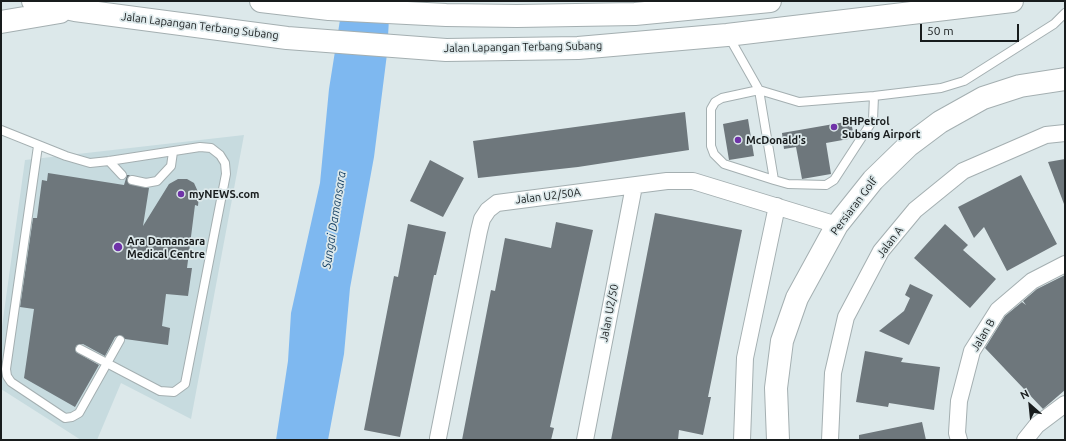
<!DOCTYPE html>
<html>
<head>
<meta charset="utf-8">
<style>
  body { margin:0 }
  #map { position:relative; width:1066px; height:441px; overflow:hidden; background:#dce8ea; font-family:Ubuntu,sans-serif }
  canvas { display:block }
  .frame { position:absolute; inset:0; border:2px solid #181c1d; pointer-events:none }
  .north { position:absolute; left:1010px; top:385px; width:40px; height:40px; -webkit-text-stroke:3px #dce8ea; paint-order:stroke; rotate:333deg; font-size:11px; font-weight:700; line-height:16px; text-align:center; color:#181c1d }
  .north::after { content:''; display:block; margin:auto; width:14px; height:18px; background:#181c1d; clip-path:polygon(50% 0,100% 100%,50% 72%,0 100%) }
  .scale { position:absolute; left:920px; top:24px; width:99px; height:18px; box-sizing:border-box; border:2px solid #181c1d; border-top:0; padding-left:5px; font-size:12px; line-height:14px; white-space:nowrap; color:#181c1d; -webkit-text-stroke:3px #dce8ea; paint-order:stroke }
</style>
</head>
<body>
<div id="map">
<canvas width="1066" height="441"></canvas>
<div class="frame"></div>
<div class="north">N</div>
<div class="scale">50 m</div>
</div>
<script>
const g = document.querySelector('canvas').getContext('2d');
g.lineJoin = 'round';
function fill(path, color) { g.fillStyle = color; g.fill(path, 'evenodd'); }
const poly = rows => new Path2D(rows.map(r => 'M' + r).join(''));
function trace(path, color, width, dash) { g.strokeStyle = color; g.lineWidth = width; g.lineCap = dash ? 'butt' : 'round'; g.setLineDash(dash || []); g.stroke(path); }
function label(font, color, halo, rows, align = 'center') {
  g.font = font + ' Ubuntu,sans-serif'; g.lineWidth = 3.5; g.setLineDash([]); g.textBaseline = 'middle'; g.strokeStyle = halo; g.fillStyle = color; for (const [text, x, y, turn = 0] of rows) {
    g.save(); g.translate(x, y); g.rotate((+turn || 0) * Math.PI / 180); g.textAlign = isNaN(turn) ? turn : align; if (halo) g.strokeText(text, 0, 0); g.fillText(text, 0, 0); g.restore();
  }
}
fill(poly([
  [244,135,191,419,121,383,97,440,81,440,1,389,1,334,25,160]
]), '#c7dbdf');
fill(poly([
  [343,1,390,1,387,54,374,157,350,288,344,354,328,440,276,440,288,361,291,313,320,183,329,89]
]), '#7eb8f0');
fill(poly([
  [685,112,689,150,578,167,478,178,473,141],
  [748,119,754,156,729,160,723,124],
  [851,121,854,138,826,143,831,174,802,179,796,147,784,149,782,133],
  [1065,159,1065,204,1064,204,1048,162],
  [430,160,464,178,443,217,410,201],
  [48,173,124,185,127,175,130,175,127,179,129,184,149,188,143,226,169,184,178,179,187,179,194,183,199,194,198,206,195,205,187,268,192,268,188,296,166,294,162,326,170,328,168,345,125,339,120,335,115,337,105,356,83,344,77,345,75,349,76,352,99,365,75,407,24,378,34,309,20,307,33,218,37,218,42,180,47,181],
  [1021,175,1057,244,1007,271,984,227,974,238,958,207],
  [655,213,742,230,708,397,711,397,703,435,679,430,678,440,611,440],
  [556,222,593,230,550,427,554,428,551,440,462,440,491,290,495,291,505,238,551,248],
  [408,224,446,232,436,275,434,275,400,437,364,430,394,276,398,277],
  [945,224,968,245,963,250,996,279,970,308,914,258],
  [1065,275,1065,390,1043,409,985,348,1005,316,1022,302,1026,305,1023,301,1037,289],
  [910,284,933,295,909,345,879,331,904,311,910,298,905,295],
  [865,351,903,358,901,362,940,367,934,410,889,403,888,407,856,402],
  [922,422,926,440,859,440,859,435]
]), '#6e777c');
const lane = poly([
  [729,37,759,90,799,102,874,96,941,88,964,81,1054,24,1065,13],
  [1,130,66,156,90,163,109,161,200,147,211,148,220,155,225,163,226,174,185,384,174,392,160,391,80,349],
  [38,146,6,369,7,376,11,382,65,418,72,417,79,413,120,340],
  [109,161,122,175],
  [132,180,146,183,157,181,171,166,173,152],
  [774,180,724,164,714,154,711,146,711,109,715,102,722,98,759,90,774,180,788,184,826,185,834,180,873,120,874,96]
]);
const street = poly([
  [438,438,479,231,482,219,488,210,497,203,667,181,693,181,837,225],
  [585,440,634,186],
  [742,440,745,358,777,206],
  [830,440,833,373,846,317,881,251,915,210,963,171,1046,135,1065,133],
  [959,440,957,433,959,401,972,351,998,310,1032,281,1065,264],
  [1025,440,1037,425,1065,404]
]);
const secondary = poly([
  [778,440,776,388,782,341,797,298,837,225,873,180,908,146,940,122,983,98,1020,86,1065,79]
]);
const primary = poly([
  [33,1,75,10,287,38,446,50,578,48,727,35,1012,1],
  [261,1,329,9,446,15,517,16,635,14,770,1],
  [1,22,60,12]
]);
trace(lane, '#a4afb1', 10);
trace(street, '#a4afb1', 18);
trace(secondary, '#a4afb1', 24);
trace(primary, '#a4afb1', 24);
trace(lane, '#fff', 8);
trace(street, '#fff', 16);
trace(secondary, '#fff', 22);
trace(primary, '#fff', 22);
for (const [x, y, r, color] of [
  [834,127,4,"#6f33a8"],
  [738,140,4,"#6f33a8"],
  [181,194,4,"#6f33a8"],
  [118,247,5,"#6f33a8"]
]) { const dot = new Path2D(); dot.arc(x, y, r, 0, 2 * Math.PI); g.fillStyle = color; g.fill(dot); trace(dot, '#dce8ea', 1.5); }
label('11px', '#181c1d', '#dce8ea', [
  ["Jalan Lapangan Terbang Subang",200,26,7],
  ["Jalan Lapangan Terbang Subang",523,47,-1],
  ["Jalan U2/50A",548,196,-7],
  ["Persiaran Golf",854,206,-53],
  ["Jalan A",890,242,-53],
  ["Jalan U2/50",609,313,-79],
  ["Jalan B",983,335,-59]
]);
label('bold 11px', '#181c1d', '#dce8ea', [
  ["BHPetrol",842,121],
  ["Subang Airport",842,134],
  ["McDonald's",746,140],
  ["myNEWS.com",189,194],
  ["Ara Damansara",127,241],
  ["Medical Centre",127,254]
], 'left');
label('italic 12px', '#143f63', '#dce8ea', [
  ["Sungai Damansara",334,220,-81]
]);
</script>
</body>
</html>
